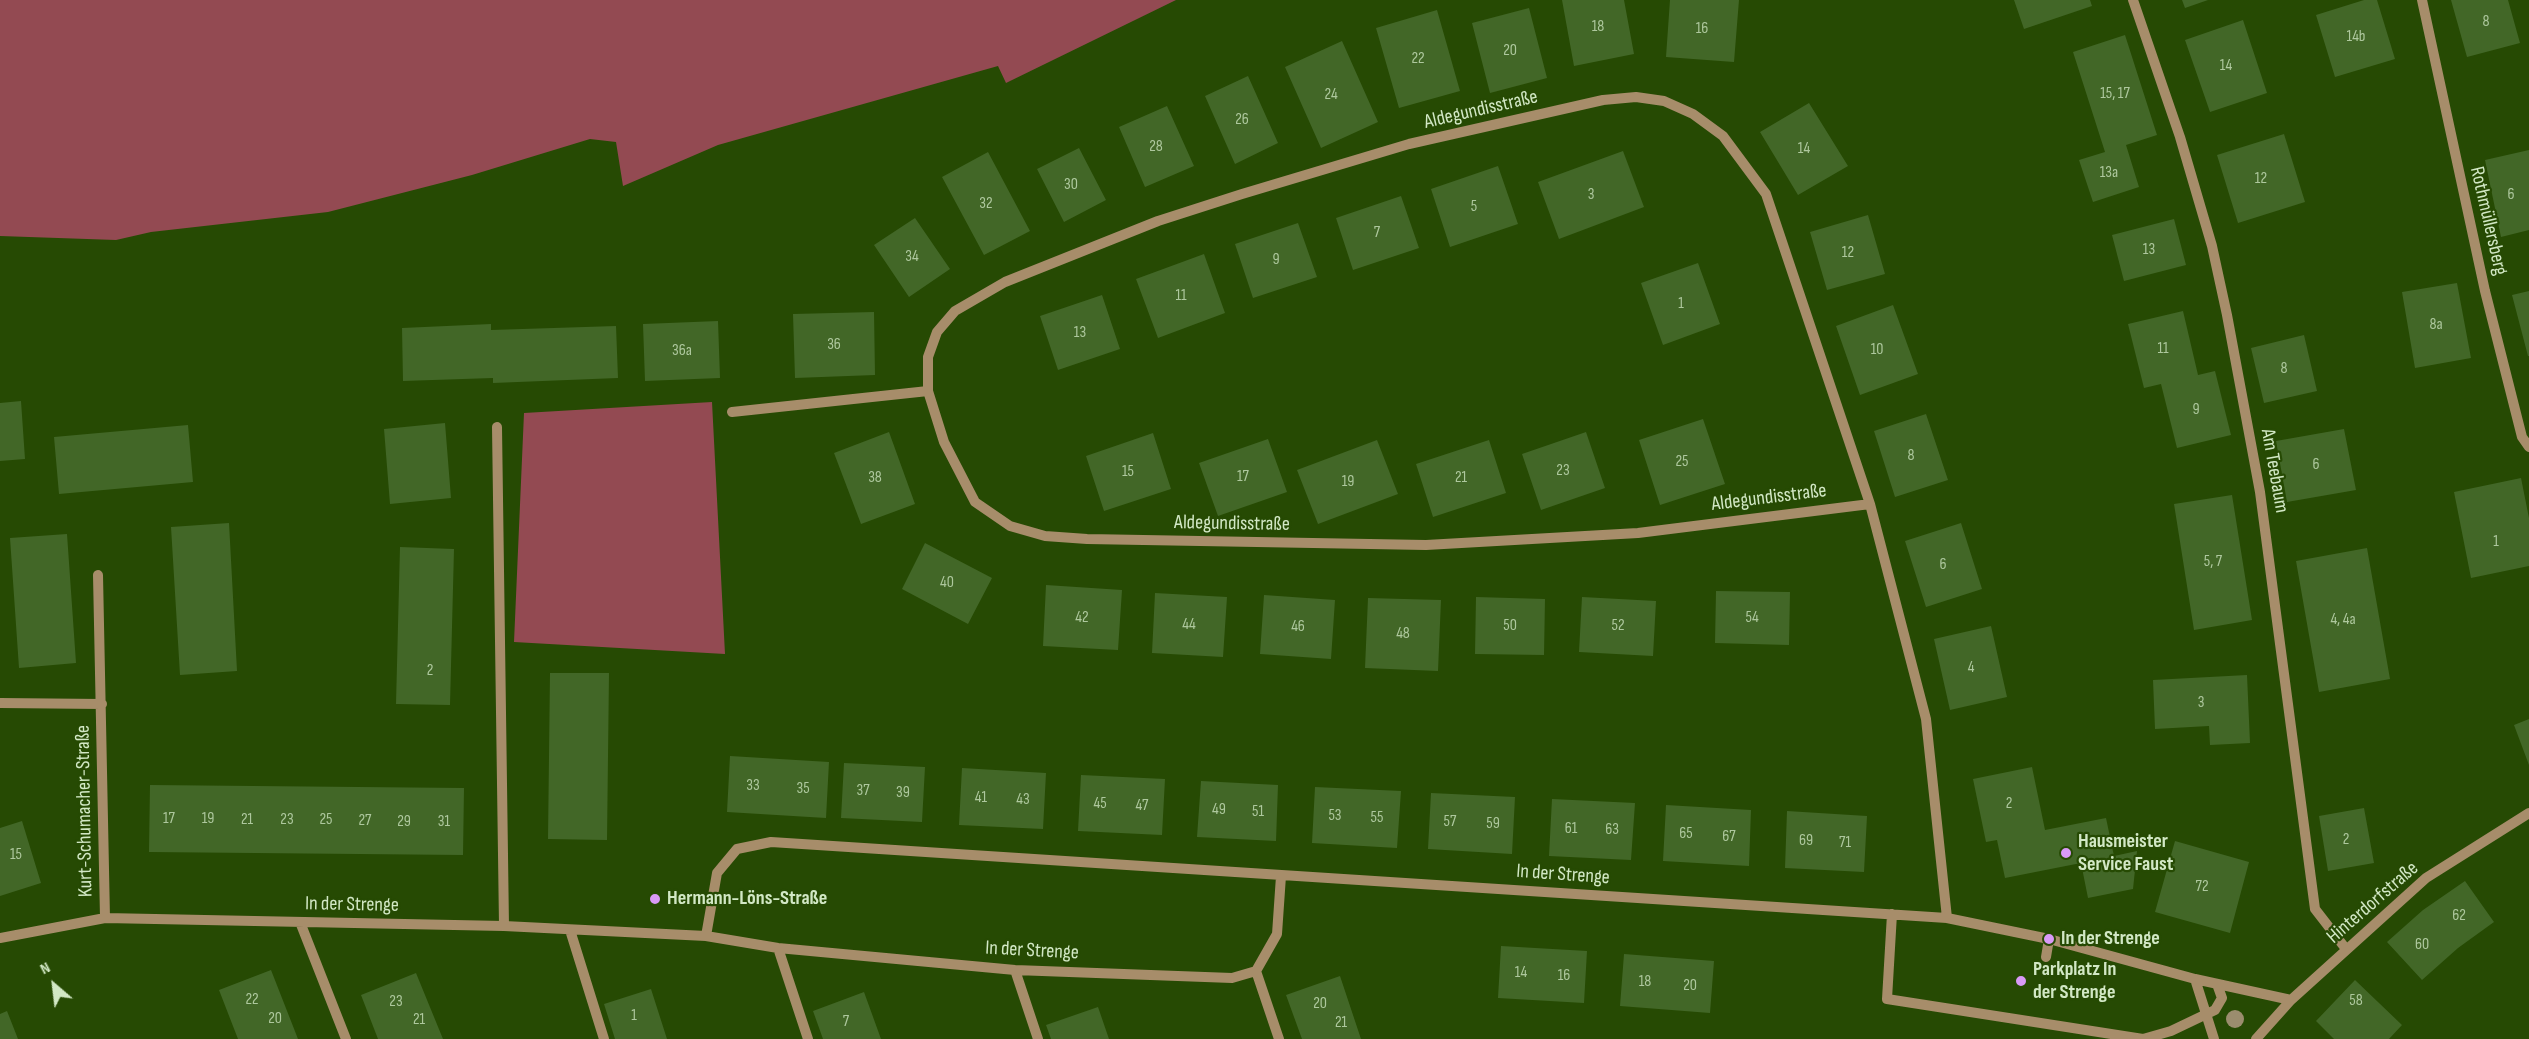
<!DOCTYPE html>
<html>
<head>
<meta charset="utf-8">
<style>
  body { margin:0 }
  #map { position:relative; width:2529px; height:1039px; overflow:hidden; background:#264a03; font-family:"Sofia Sans Condensed",sans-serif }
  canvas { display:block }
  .north { position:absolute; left:24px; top:955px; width:60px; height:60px; -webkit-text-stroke:4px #264a03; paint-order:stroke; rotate:332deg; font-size:16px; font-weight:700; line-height:24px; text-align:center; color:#d2e8c5 }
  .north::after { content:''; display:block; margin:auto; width:21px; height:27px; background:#d2e8c5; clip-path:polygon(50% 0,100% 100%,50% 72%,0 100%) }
</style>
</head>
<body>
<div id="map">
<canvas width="2529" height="1039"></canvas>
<div class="north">N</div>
</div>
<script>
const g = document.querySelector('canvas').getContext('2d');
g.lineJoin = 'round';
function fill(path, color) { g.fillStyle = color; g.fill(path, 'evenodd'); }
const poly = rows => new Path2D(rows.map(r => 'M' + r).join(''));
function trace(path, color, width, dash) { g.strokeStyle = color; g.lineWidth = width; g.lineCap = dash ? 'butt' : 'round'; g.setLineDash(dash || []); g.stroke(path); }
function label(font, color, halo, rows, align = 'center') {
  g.font = font + ' "Sofia Sans Condensed",sans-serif'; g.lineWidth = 4.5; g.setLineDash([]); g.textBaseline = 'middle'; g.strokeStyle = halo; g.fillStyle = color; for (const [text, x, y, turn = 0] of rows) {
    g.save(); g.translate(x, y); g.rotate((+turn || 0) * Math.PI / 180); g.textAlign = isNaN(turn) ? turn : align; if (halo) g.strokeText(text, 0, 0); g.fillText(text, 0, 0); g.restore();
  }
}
fill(poly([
  [0,0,1176,0,1006,83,998,66,718,145,623,186,616,142,590,139,472,175,328,212,151,232,116,240,0,236],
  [712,402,725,654,514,642,524,413]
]), '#934a52');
fill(poly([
  [1562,0,1624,0,1634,54,1574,66],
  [1670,0,1739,0,1734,62,1666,57],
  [2014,0,2090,0,2092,6,2024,29],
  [2182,0,2208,0,2185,8],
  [2364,0,2377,0,2395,59,2335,77,2316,15],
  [2451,0,2508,0,2520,43,2467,57],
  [1529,8,1547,78,1490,93,1472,23],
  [1437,10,1460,91,1399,108,1376,28],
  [2243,20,2267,93,2210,112,2185,40],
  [2125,35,2157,135,2126,145,2139,187,2093,202,2079,160,2105,152,2073,52],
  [1342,41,1378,122,1321,148,1285,67],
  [1248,76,1278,143,1235,164,1205,96],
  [1809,103,1848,166,1798,195,1760,132],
  [1167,106,1194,166,1145,187,1119,127],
  [2284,134,2305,202,2238,223,2217,155],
  [1079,148,1106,200,1064,222,1037,169],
  [2529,150,2529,230,2501,237,2485,160],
  [1623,151,1644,207,1559,239,1538,182],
  [988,152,1030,231,984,255,942,177],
  [1498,166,1518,224,1450,247,1431,189],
  [1401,196,1419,248,1353,270,1336,218],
  [1868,215,1885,274,1827,290,1810,232],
  [915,218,950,269,909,297,874,245],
  [2174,219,2186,265,2124,281,2112,235],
  [1298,223,1317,277,1253,298,1235,244],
  [1204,254,1225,313,1158,338,1136,279],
  [1698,263,1720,324,1663,345,1641,283],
  [2457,283,2471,358,2415,368,2402,292],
  [2529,291,2529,356,2528,356,2512,295],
  [1102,295,1120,349,1058,370,1040,316],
  [1893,305,1918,374,1860,395,1836,326],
  [2183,311,2198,375,2215,371,2231,435,2177,448,2161,384,2144,388,2128,324],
  [874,312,875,375,795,378,793,314],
  [718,321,720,378,645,381,643,324],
  [491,324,491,330,616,326,618,378,493,383,493,378,403,381,402,328],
  [2304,335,2317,391,2264,403,2251,348],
  [21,401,25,459,0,461,0,403],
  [1926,414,1948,480,1895,497,1874,431],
  [1703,419,1725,484,1660,505,1639,440],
  [445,423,451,498,390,504,384,429],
  [188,425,193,482,59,494,54,437],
  [2344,429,2356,490,2287,502,2276,441],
  [889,432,915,504,861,524,834,453],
  [1586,432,1605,488,1541,510,1522,454],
  [1153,433,1171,489,1104,511,1086,456],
  [1268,439,1287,492,1218,516,1199,463],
  [1377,440,1398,494,1318,524,1297,470],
  [1489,440,1506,493,1433,517,1416,464],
  [2521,478,2529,518,2529,566,2471,578,2454,492],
  [2232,495,2252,620,2194,630,2174,504],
  [229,523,237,671,180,675,171,527],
  [1961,523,1982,589,1926,607,1905,541],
  [67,534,76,663,19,668,10,538],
  [925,543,992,578,968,624,902,589],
  [400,547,454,549,450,705,396,704],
  [2367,548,2390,679,2319,692,2296,561],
  [1046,585,1122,590,1118,650,1043,646],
  [1716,591,1790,592,1789,645,1715,643],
  [1155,593,1227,597,1223,657,1152,653],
  [1264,595,1335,600,1331,659,1260,654],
  [1476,597,1545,599,1544,655,1475,654],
  [1582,597,1656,601,1653,656,1579,652],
  [1368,598,1441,600,1438,671,1365,668],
  [1991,626,2007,697,1950,710,1934,639],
  [550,673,609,673,607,840,548,839],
  [2247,675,2250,743,2210,745,2209,726,2155,729,2153,680],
  [2529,719,2529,765,2514,725],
  [730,756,829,762,826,818,727,812],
  [844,763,925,767,922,822,841,818],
  [2032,767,2045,830,2106,818,2114,856,2137,851,2133,889,2088,898,2081,863,2005,878,1997,840,1986,842,1973,779],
  [962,768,1046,773,1043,829,959,825],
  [1081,775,1165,779,1162,835,1078,831],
  [1201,781,1278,785,1276,841,1197,837],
  [150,785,464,788,463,855,149,852],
  [1315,787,1401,791,1397,848,1312,843],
  [1431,793,1515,797,1512,854,1428,849],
  [1552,799,1635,803,1631,860,1549,856],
  [1666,805,1751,810,1749,866,1663,861],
  [2364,808,2374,863,2328,871,2319,816],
  [1787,811,1867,816,1864,872,1785,868],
  [22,821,41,883,0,896,0,828],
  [2175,841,2249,862,2230,933,2155,912],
  [2465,881,2494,922,2458,948,2422,980,2387,942,2423,910],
  [1501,946,1587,951,1584,1003,1498,998],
  [1624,954,1714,961,1710,1013,1620,1006],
  [271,970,298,1039,238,1039,219,990],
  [416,973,443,1039,378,1039,361,995],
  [1340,976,1361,1039,1302,1039,1286,995],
  [2355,980,2402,1025,2389,1039,2334,1039,2316,1021],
  [651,989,667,1039,615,1039,604,1004],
  [864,992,881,1039,823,1039,813,1011],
  [1098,1007,1109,1039,1051,1039,1046,1025],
  [7,1011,18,1039,0,1039,0,1014]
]), '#426727');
trace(poly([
  [2133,0,2180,137,2212,246,2227,315,2260,492,2315,909,2346,949],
  [2422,0,2485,291,2522,437,2529,447],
  [732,412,928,391],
  [497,427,504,926],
  [1870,504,1638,533,1426,545,1087,539,1045,536,1010,526,975,502,944,442,928,391,928,357,937,332,955,311,1005,282,1158,221,1242,194,1409,144,1603,100,1636,97,1664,101,1693,114,1723,136,1766,194,1870,504,1926,719,1947,918],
  [98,575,105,918],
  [0,703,102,704],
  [1892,914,1887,999,2143,1039,2171,1031,2215,1010,2222,998,2217,984],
  [300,922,346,1039],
  [570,930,604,1039],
  [706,936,717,873,737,849,771,842,1947,918,2049,939,2195,979,2291,1000],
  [0,938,105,918,504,926,706,936,778,948,1015,970,1232,978,1256,971,1277,934,1281,876],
  [778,948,808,1039],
  [2046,957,2049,939],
  [1015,970,1038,1039],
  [1256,971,1279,1039],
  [2195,979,2214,1039],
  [2256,1039,2291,1000,2426,878,2529,813]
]), '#a78d6a', 10);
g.fillStyle = '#9b8d6e';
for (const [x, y] of [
  [2235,1019]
]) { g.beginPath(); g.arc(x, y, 9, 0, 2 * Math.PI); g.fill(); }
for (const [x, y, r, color] of [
  [2066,853,6,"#d99af7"],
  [655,899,6,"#d99af7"],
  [2049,939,6,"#d99af7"],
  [2021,981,6,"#d99af7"]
]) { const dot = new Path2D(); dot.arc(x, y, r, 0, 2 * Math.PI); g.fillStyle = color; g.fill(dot); trace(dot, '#264a03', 2); }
label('16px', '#aec89e', null, [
  ["8",2486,22],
  ["18",1598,27],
  ["16",1702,29],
  ["14b",2356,37],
  ["20",1510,51],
  ["22",1418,59],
  ["14",2226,66],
  ["15, 17",2115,94],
  ["24",1331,95],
  ["26",1242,120],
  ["28",1156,147],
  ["14",1804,149],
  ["13a",2109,173],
  ["12",2261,179],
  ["30",1071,185],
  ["3",1591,195],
  ["6",2511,195],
  ["32",986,204],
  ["5",1474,207],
  ["7",1377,233],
  ["13",2149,250],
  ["12",1848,253],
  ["34",912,257],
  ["9",1276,260],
  ["11",1181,296],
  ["1",1681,304],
  ["8a",2436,325],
  ["13",1080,333],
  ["36",834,345],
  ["11",2163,349],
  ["10",1877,350],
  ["36a",682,351],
  ["8",2284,369],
  ["9",2196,410],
  ["8",1911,456],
  ["25",1682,462],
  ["6",2316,465],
  ["23",1563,471],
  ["15",1128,472],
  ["17",1243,477],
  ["38",875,478],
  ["21",1461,478],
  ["19",1348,482],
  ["1",2496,542],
  ["5, 7",2213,562],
  ["6",1943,565],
  ["40",947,583],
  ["42",1082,618],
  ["54",1752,618],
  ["4, 4a",2343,620],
  ["44",1189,625],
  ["50",1510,626],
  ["52",1618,626],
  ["46",1298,627],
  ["48",1403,634],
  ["4",1971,668],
  ["2",430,671],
  ["3",2201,703],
  ["33",753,786],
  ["35",803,789],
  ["37",863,791],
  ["39",903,793],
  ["41",981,798],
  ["43",1023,800],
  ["45",1100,804],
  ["2",2009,804],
  ["47",1142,806],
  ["49",1219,810],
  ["51",1258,812],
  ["53",1335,816],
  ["55",1377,818],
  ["17",169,819],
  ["19",208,819],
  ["21",247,820],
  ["23",287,820],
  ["25",326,820],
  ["27",365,821],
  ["29",404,822],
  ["31",444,822],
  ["57",1450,822],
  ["59",1493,824],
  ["61",1571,829],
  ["63",1612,830],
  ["65",1686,834],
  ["67",1729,837],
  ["2",2346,840],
  ["69",1806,841],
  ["71",1845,843],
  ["15",16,855],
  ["72",2202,887],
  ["62",2459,916],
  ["60",2422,945],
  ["14",1521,973],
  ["16",1564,976],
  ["18",1645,982],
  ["20",1690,986],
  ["22",252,1000],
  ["58",2356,1001],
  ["23",396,1002],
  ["20",1320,1004],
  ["1",634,1016],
  ["20",275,1019],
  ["21",419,1020],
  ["7",846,1022],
  ["21",1341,1023]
]);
label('20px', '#d2e8c5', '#264a03', [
  ["Aldegundisstraße",1481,110,-13],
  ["Rothmüllersberg",2488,221,77],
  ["Am Teebaum",2274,471,80],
  ["Aldegundisstraße",1769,498,-7],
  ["Aldegundisstraße",1232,524,1],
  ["Kurt-Schumacher-Straße",85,811,-91],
  ["In der Strenge",1563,875,4],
  ["Hinterdorfstraße",2373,903,-41],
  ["In der Strenge",352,905,1],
  ["In der Strenge",1032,951,3]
]);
label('bold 20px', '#d2e8c5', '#264a03', [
  ["Hausmeister",2078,842],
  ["Service Faust",2078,865],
  ["Hermann-Löns-Straße",667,899],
  ["In der Strenge",2061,939],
  ["Parkplatz In",2033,970],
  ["der Strenge",2033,993]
], 'left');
</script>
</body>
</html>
